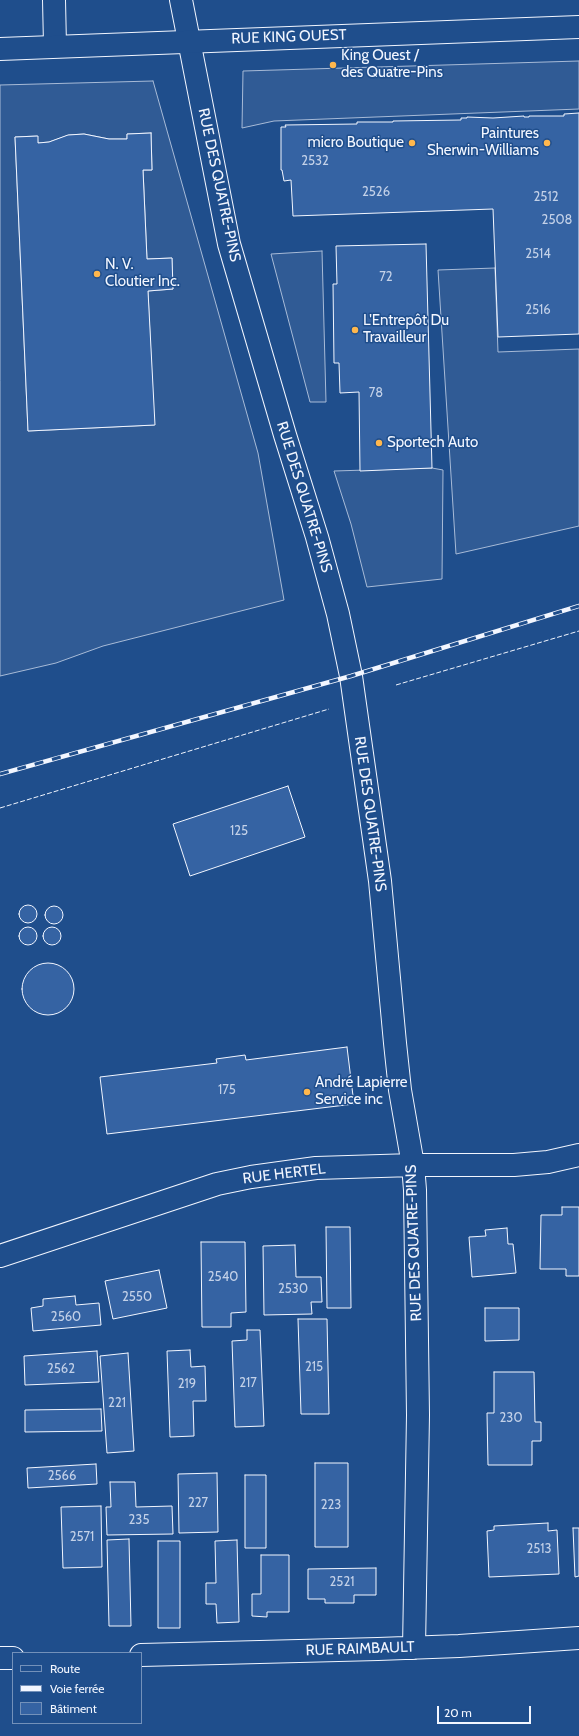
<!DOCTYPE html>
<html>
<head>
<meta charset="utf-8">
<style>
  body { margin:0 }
  #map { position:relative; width:579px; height:1736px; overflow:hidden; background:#1f4e8c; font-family:Cabin,sans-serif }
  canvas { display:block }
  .legend { position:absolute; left:12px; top:1652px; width:130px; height:72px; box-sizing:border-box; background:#1f4e8c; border:1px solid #7391ba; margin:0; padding:5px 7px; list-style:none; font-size:12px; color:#f2f6ff }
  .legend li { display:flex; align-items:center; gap:8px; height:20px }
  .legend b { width:20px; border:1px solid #7391ba }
  .scale { position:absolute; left:437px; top:1706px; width:94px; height:18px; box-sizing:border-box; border:2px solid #f2f6ff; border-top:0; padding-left:5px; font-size:12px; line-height:14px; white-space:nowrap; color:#f2f6ff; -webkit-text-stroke:3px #1f4e8c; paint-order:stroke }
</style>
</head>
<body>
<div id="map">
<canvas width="579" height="1736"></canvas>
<ul class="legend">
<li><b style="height:5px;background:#1f4e8c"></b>Route</li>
<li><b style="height:5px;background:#f2f6ff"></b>Voie ferrée</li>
<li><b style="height:11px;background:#3563a3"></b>Bâtiment</li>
</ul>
<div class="scale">20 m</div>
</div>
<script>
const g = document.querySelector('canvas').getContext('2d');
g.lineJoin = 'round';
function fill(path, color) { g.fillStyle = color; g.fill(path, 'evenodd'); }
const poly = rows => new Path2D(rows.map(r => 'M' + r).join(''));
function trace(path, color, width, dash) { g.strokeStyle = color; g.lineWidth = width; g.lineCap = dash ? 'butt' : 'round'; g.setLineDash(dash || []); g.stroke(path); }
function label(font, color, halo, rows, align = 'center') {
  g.font = font + ' Cabin,sans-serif'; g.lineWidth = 3; g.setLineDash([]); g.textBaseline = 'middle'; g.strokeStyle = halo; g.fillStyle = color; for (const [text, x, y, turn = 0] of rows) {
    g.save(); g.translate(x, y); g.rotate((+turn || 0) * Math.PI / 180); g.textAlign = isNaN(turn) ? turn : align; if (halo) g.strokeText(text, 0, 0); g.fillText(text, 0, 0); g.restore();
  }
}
const parking = poly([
  [579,61,579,109,274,121,242,128,243,71,579,61],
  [153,81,258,453,284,600,103,646,56,663,0,676,0,85,153,81],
  [151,133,152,170,143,170,147,259,172,258,173,289,148,291,154,425,28,431,15,137,37,136,38,143,49,142,69,135,84,134,109,139,127,139,127,134,151,133],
  [322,251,326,402,310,402,271,254,322,251],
  [495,268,498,352,579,349,579,526,456,554,438,270,495,268],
  [432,468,443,470,442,579,367,587,351,524,334,471,432,468]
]);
fill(parking, '#305b95');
trace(parking, '#a8bbd7', 1);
const building = poly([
  [579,113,579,334,498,337,493,209,293,216,291,180,284,181,282,170,281,170,281,127,286,127,285,125,357,124,357,122,393,122,393,121,461,120,461,118,467,118,467,117,493,118,524,116,524,117,529,117,529,116,564,116,564,114,579,113],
  [151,133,152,170,143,170,147,259,172,258,173,289,148,291,155,425,28,431,15,137,38,136,38,143,49,142,68,135,84,134,109,139,127,139,127,134,151,133],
  [426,244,432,468,360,471,359,392,340,393,339,363,334,363,333,284,337,284,336,246,426,244],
  [288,786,305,837,190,876,173,824,288,786],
  '19 914a9 9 0 1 1 18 0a9 9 0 1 1-18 0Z',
  '45 915a9 9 0 1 1 18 0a9 9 0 1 1-18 0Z',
  '19 936a9 9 0 1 1 18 0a9 9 0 1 1-18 0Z',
  '43 936a9 9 0 1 1 18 0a9 9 0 1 1-18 0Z',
  '22 989a26 26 0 1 1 52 0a26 26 0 1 1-52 0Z',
  [347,1047,354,1104,107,1134,100,1077,217,1063,216,1059,245,1055,246,1060,347,1047],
  [562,1207,579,1207,579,1276,566,1276,566,1269,540,1269,541,1215,562,1215,562,1207],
  [326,1227,350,1227,351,1308,327,1308,326,1227],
  [507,1228,508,1244,513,1244,516,1273,472,1277,469,1237,486,1236,485,1230,507,1228],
  [201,1242,245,1242,246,1312,231,1313,231,1327,202,1327,201,1242],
  [295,1245,296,1277,321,1277,322,1302,311,1302,312,1314,264,1315,263,1246,295,1245],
  [159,1270,167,1308,113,1319,105,1281,159,1270],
  [75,1296,76,1305,99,1303,101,1325,33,1331,31,1308,43,1306,43,1299,75,1296],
  [485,1308,519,1308,519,1340,485,1341,485,1308],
  [298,1319,327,1319,329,1414,301,1414,298,1319],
  [247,1330,260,1330,264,1426,235,1427,232,1341,247,1340,247,1330],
  [190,1350,191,1367,205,1366,206,1401,193,1401,194,1436,170,1437,167,1351,190,1350],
  [97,1351,99,1382,25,1385,24,1356,97,1351],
  [128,1353,134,1451,107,1453,100,1356,128,1353],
  [494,1372,534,1372,535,1422,541,1422,541,1441,532,1441,532,1465,488,1465,487,1413,494,1413,494,1372],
  [101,1409,102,1431,25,1432,25,1410,101,1409],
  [315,1463,348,1463,348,1547,315,1547,315,1463],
  [96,1464,97,1484,28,1488,27,1468,96,1464],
  [217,1473,218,1532,179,1533,178,1474,217,1473],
  [245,1475,266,1475,266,1548,245,1548,245,1475],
  [110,1482,135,1482,136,1507,172,1506,173,1534,107,1535,106,1507,111,1507,110,1482],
  [101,1506,102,1567,63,1568,61,1507,101,1506],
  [548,1523,548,1531,557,1530,559,1574,489,1577,487,1531,494,1530,494,1526,548,1523],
  [573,1528,579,1528,579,1576,575,1577,573,1528],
  [129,1539,131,1626,109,1626,107,1540,129,1539],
  [237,1540,239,1622,217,1623,216,1604,206,1604,206,1583,216,1583,215,1541,237,1540],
  [158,1541,180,1541,180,1628,158,1628,158,1541],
  [261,1555,289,1555,289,1612,267,1612,267,1617,252,1616,252,1594,261,1594,261,1555],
  [376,1568,376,1595,354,1595,354,1603,325,1603,325,1599,308,1599,308,1569,376,1568]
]);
fill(building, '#3563a3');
trace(building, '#f2f6ff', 1);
const minor = poly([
  [54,0,55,45],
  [181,0,229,244,285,435,317,537,338,614,351,676,380,881,395,1043,400,1090,413,1165,415,1190,418,1415,414,1648],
  [0,1256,217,1184,251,1177,316,1168,413,1165,514,1165,548,1162,579,1155],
  [141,1655,378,1649,459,1646,579,1638],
  [0,1658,13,1658]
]);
const major = poly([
  [0,49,579,27]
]);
trace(minor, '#f2f6ff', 24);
trace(major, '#f2f6ff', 24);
trace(minor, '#1f4e8c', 22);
trace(major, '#1f4e8c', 22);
const rail = poly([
  [0,774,351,676,579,606]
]);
trace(rail, '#f2f6ff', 4.5);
trace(rail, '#1f4e8c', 3, [9]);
trace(poly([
  [396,685,579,631],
  [0,808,329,709]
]), '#f2f6ff', 1, [5, 2]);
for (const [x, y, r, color] of [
  [333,65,4,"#ffb74d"],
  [412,143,4,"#ffb74d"],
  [547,143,4,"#ffb74d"],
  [97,274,4,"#ffb74d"],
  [355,330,4,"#ffb74d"],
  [379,443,4,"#ffb74d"],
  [307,1092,4,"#ffb74d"]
]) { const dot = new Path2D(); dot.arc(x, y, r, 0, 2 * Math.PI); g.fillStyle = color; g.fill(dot); trace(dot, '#1f4e8c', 1.5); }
label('13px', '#c3d1e8', null, [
  ["2532",315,161],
  ["2526",376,192],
  ["2512",546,197],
  ["2508",557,220],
  ["2514",538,254],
  ["72",386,277],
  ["2516",538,310],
  ["78",376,393],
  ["125",239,831],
  ["175",227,1090],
  ["2540",223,1277],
  ["2530",293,1289],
  ["2550",137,1297],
  ["2560",66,1317],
  ["215",314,1367],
  ["2562",61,1369],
  ["217",248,1383],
  ["219",187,1384],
  ["221",117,1403],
  ["230",511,1418],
  ["2566",62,1476],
  ["227",198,1503],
  ["223",331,1505],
  ["235",139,1520],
  ["2571",82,1537],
  ["2513",539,1549],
  ["2521",342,1582]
]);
label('15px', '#f2f6ff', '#1f4e8c', [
  ["RUE KING OUEST",289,37,-2],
  ["RUE DES QUATRE-PINS",219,185,78],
  ["RUE DES QUATRE-PINS",304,497,73],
  ["RUE DES QUATRE-PINS",370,814,82],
  ["RUE HERTEL",284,1174,-7],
  ["RUE DES QUATRE-PINS",414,1243,-92],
  ["RUE RAIMBAULT",360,1649,-2]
]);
label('15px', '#f2f6ff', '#1f4e8c', [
  ["King Ouest /",341,56],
  ["des Quatre-Pins",341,73],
  ["Paintures",539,134,"right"],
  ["Sherwin-Williams",539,151,"right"],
  ["micro Boutique",404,143,"right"],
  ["N. V.",105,265],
  ["Cloutier Inc.",105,282],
  ["L'Entrepôt Du",363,321],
  ["Travailleur",363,338],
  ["Sportech Auto",387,443],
  ["André Lapierre",315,1083],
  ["Service inc",315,1100]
], 'left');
</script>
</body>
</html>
